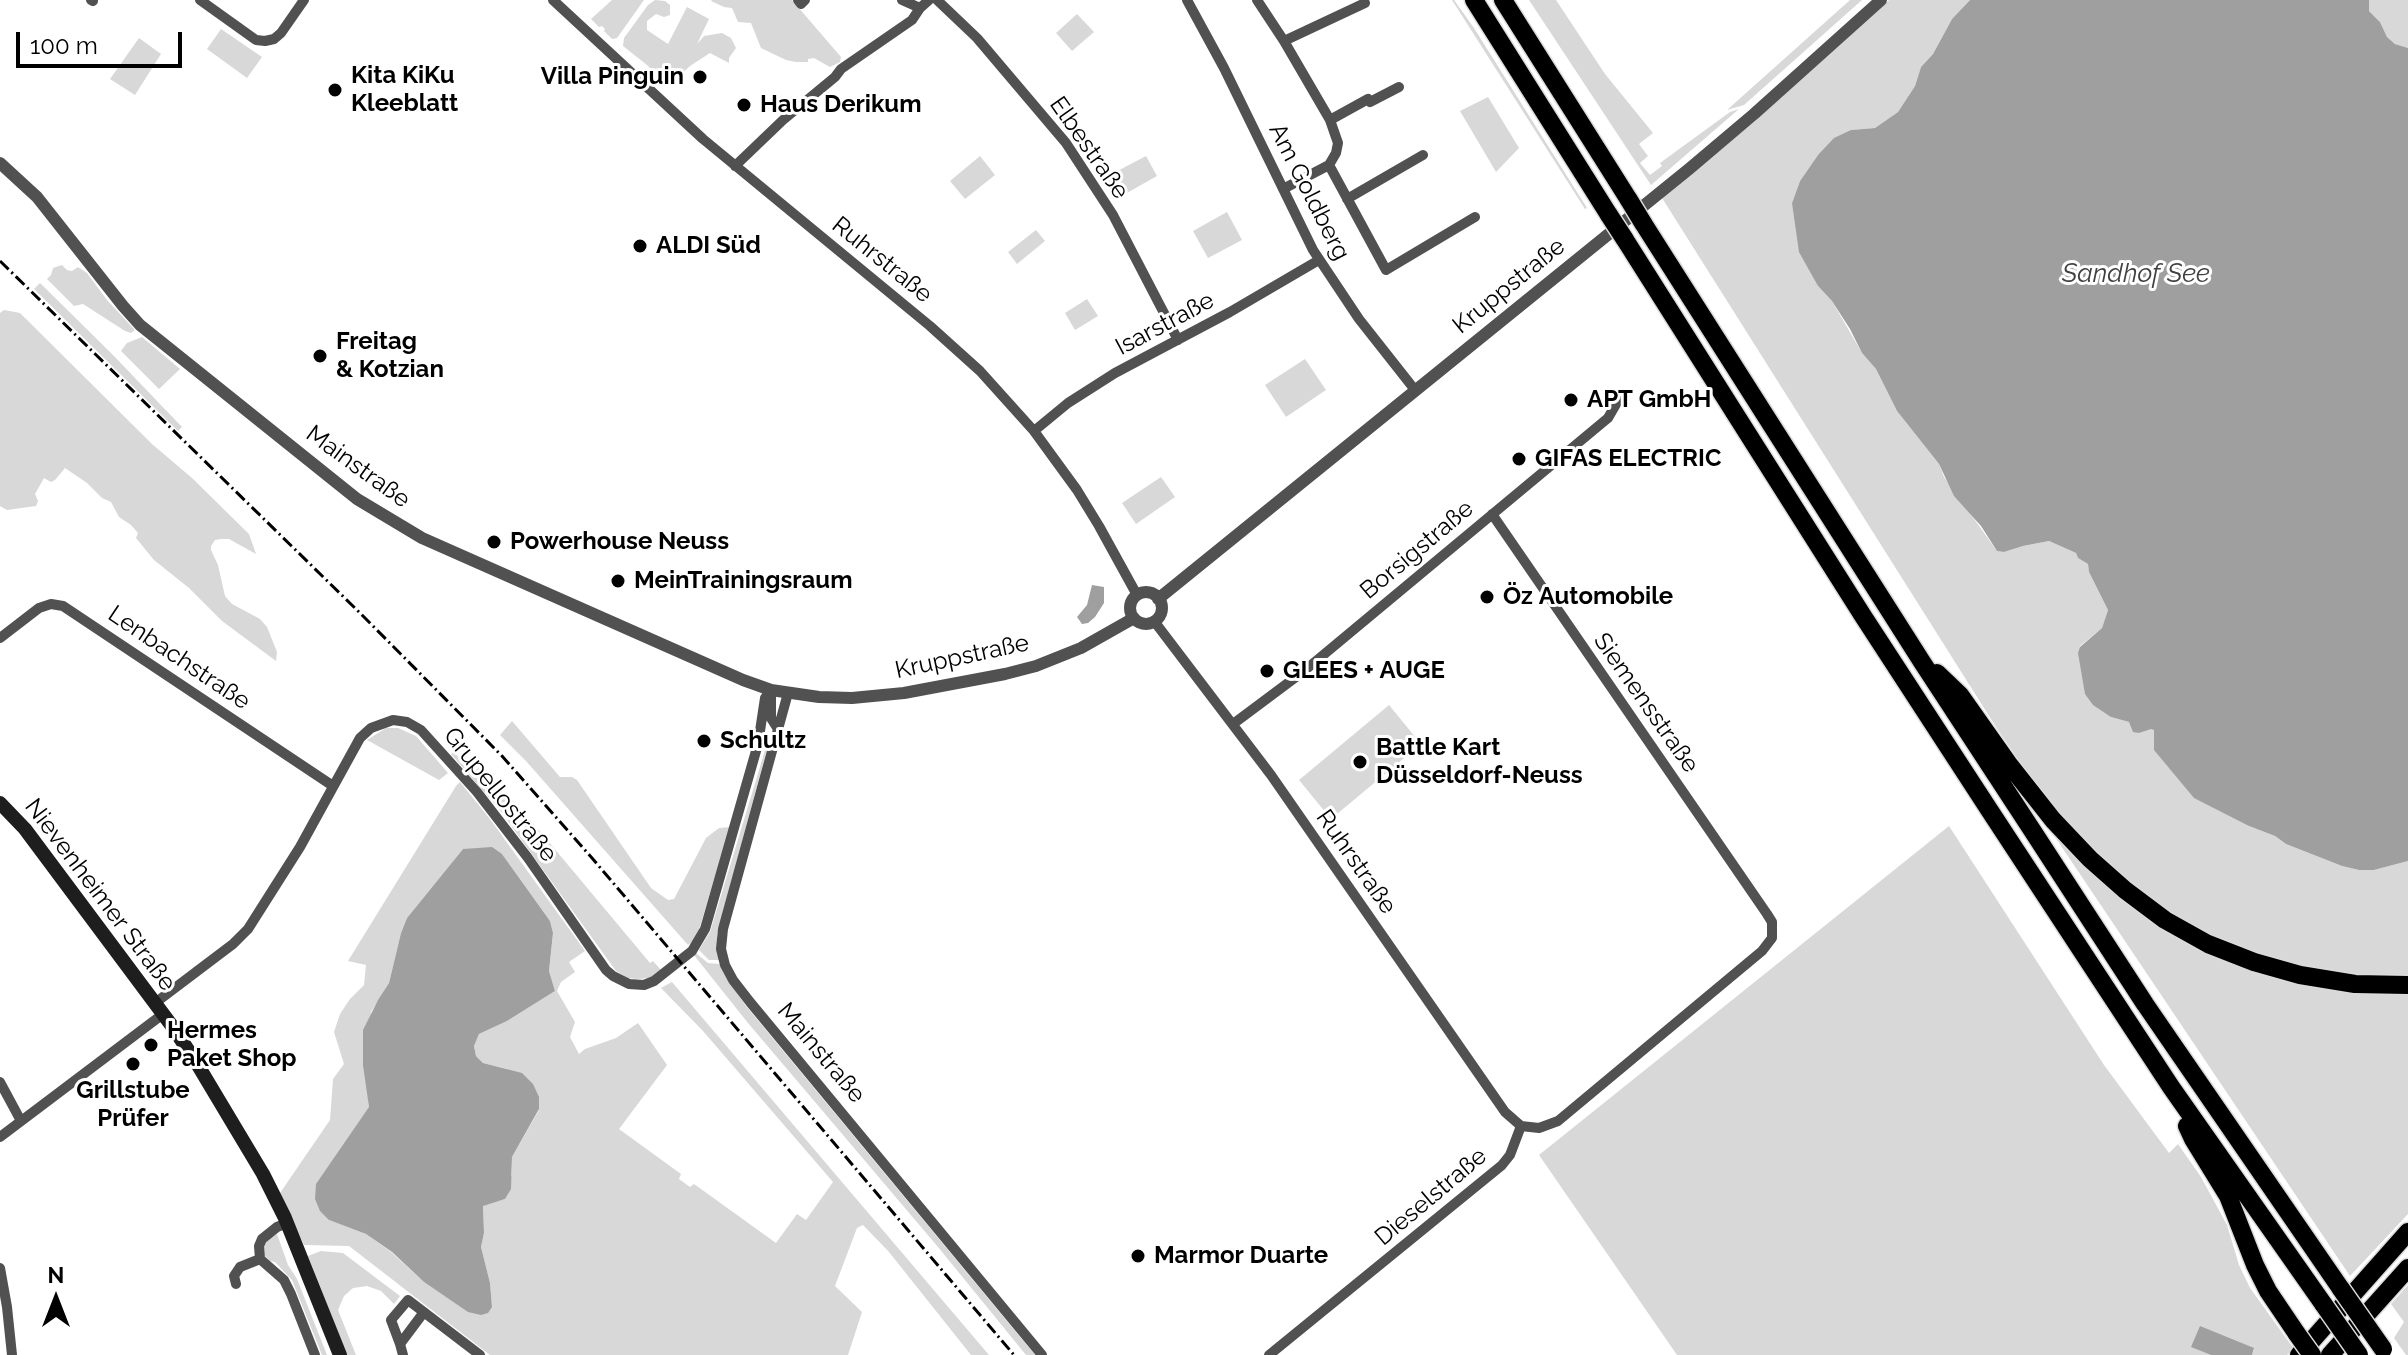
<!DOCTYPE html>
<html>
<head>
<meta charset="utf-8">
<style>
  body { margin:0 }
  #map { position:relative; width:2408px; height:1355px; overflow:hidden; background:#fff; font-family:Raleway,sans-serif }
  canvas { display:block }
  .north { position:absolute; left:16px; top:1259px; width:80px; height:80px; -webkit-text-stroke:6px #fff; paint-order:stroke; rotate:0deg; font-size:22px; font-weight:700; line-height:32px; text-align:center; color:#000 }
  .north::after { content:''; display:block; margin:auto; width:28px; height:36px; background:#000; clip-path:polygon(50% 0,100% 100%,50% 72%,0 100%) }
  .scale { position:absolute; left:16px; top:32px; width:166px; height:36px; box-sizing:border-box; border:4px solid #000; border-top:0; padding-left:10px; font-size:24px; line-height:28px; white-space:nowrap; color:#000; -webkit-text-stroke:6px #fff; paint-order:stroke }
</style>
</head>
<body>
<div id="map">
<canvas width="2408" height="1355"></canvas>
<div class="north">N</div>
<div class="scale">100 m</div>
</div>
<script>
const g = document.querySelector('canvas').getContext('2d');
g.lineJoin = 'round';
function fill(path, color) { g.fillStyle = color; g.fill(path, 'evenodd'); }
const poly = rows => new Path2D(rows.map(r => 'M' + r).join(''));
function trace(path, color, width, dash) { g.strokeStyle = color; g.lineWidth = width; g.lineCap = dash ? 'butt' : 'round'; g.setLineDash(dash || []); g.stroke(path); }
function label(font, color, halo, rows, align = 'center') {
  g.font = font + ' Raleway,sans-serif'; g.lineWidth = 6; g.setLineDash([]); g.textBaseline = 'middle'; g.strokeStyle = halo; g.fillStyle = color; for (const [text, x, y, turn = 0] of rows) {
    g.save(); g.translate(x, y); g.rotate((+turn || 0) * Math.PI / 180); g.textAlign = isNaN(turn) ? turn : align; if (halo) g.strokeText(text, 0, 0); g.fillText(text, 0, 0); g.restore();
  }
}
fill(poly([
  [612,0,644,0,617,38,612,39,604,31,605,29,602,26,599,27,591,19],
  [655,0,665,1,670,5,670,15,664,17,656,14,647,21,647,30,668,44,687,7,709,19,697,44,704,36,722,33,731,38,736,48,729,58,729,63,710,53,690,66,668,87,647,65,623,46,624,38,648,5],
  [712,0,792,0,841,57,840,62,830,67,814,58,808,59,808,62,796,62,786,60,761,48,751,23,738,22,732,8,724,7,711,1],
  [1452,0,1454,0,1474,28,1587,208,1585,209],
  [1529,0,1556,0,1605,74,1653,133,1639,144,1648,156,1640,163,1650,175,1662,166,1660,163,1730,112,1739,109,1651,185],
  [1850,0,1862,0,1744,105,1727,110],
  [1889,0,1970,0,1952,19,1933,54,1921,67,1915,86,1898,112,1875,128,1851,130,1818,155,1800,181,1792,203,1818,286,1832,301,1862,353,1876,369,1897,411,1939,464,1944,477,1997,551,2004,552,2023,546,2049,541,2076,553,2078,558,2088,564,2089,572,2108,610,2102,628,2080,646,2111,717,2129,722,2139,733,2151,728,2155,730,2249,826,2275,836,2286,844,2342,866,2359,870,2374,870,2408,861,2408,975,2356,974,2303,967,2258,954,2213,936,2170,913,2133,885,2097,853,2060,813,2026,771,1996,727,1662,198,1754,122],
  [2369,0,2408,0,2408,48,2395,44,2387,37,2380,22,2369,11],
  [1077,14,1094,32,1072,51,1056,33],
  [221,29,262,57,247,78,207,49],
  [139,38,161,54,135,95,110,79],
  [1488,97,1519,148,1496,172,1460,111],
  [980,156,995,175,965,199,950,181],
  [1146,156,1157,176,1118,198,1106,177],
  [1227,212,1242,240,1208,258,1193,231],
  [1036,230,1045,241,1017,264,1008,252],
  [62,265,67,270,72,271,78,267,87,273,107,300,135,330,131,333,125,331,83,304,74,306,47,279,51,275,53,268],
  [40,283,112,354,182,427,178,431,34,289],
  [1087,299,1098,316,1075,330,1065,313],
  [4,310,20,313,152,444,192,478,249,534,256,554,229,539,221,539,215,540,211,546,211,550,218,565,225,596,232,604,260,619,267,627,277,652,276,661,222,621,189,588,154,560,136,538,138,533,131,525,119,517,111,502,102,498,87,483,65,468,55,480,51,482,44,478,35,494,38,501,36,506,7,510,0,506,0,313],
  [142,337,180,369,159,389,121,351,127,343],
  [1305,359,1326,390,1286,417,1265,385],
  [1161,477,1175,497,1136,524,1122,503],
  [1389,705,1421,744,1331,819,1299,780],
  [512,721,560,777,572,777,577,780,651,888,668,900,674,899,706,838,719,828,730,827,697,936,691,943,688,945,526,761,500,735],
  [386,728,398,728,416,736,448,773,439,780,367,740],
  [769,737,770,738,717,934,719,960,709,960,699,950,710,932],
  [454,752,472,773,481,766,533,823,650,963,653,961,662,971,650,978,637,979,628,978,616,971,502,813,451,754],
  [460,782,490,819,585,951,569,962,575,972,561,982,557,991,575,1022,570,1037,579,1054,585,1049,616,1038,638,1023,667,1065,619,1129,681,1174,679,1179,690,1187,694,1184,776,1243,797,1214,806,1220,833,1182,703,1031,661,988,672,982,989,1355,971,1355,889,1252,863,1225,857,1228,835,1286,862,1312,848,1355,490,1355,349,1246,304,1245,280,1193,330,1120,333,1079,344,1064,334,1032,340,1014,350,999,364,985,366,965,348,961,456,786],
  [463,849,502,854,550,921,553,934,549,971,555,991,507,1021,479,1034,474,1046,476,1056,483,1063,507,1069,539,1110,512,1157,512,1174,505,1199,483,1205,484,1233,481,1247,490,1283,492,1307,469,1312,424,1282,391,1252,366,1234,329,1220,369,1107,367,1086,371,1012,389,983,401,933,407,918],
  [2047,825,2085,867,2121,900,2158,926,2202,951,2249,970,2298,984,2353,992,2408,992,2408,1214,2350,1276],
  [1949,826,2104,1065,2169,1153,2178,1144,2201,1177,2227,1225,2239,1265,2250,1288,2294,1349,2287,1355,2252,1355,2254,1349,2192,1347,2211,1355,1677,1355,1539,1155],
  [696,953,708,963,720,964,724,974,746,1006,1035,1355,1026,1355,938,1247,748,1023,701,964,694,955],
  [277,1234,288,1265,297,1279,327,1355,322,1355,292,1280,275,1262,270,1261,264,1255,263,1250,267,1240],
  [321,1251,343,1253,400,1296,394,1304,381,1291,367,1286,353,1288,344,1296,338,1310,356,1355,347,1355,308,1256],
  [2408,1285,2408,1355,2406,1355,2394,1338,2404,1322,2391,1304]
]), '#d8d8d8');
fill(poly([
  [1970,0,2369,0,2369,11,2380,22,2387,37,2395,44,2408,48,2408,861,2374,870,2359,870,2342,866,2286,844,2275,836,2249,826,2194,798,2154,750,2154,730,2151,729,2139,733,2133,732,2129,722,2111,717,2093,705,2085,694,2078,653,2080,647,2102,628,2108,610,2089,572,2088,564,2078,558,2076,553,2049,541,2023,546,2004,552,1997,551,1981,526,1954,496,1939,464,1897,411,1876,369,1862,353,1850,329,1832,301,1818,286,1799,252,1792,203,1800,181,1818,155,1834,138,1851,130,1875,128,1898,112,1915,86,1921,67,1933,54,1952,19],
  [1092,585,1104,587,1104,603,1095,617,1088,623,1082,624,1077,617,1087,605],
  [492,847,502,854,550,921,553,933,549,971,555,991,507,1021,479,1034,474,1046,476,1056,483,1063,522,1073,533,1084,539,1097,539,1109,512,1157,511,1189,505,1199,483,1206,484,1233,481,1247,490,1283,492,1307,488,1313,481,1315,468,1312,424,1282,392,1252,366,1234,329,1220,320,1211,315,1199,316,1184,369,1107,363,1065,363,1030,378,1000,389,983,401,933,407,918,463,849],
  [2200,1326,2254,1348,2252,1355,2211,1355,2191,1347]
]), '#9f9f9f');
const motorway = poly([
  [1474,0,1609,215],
  [1503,0,1629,200],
  [1643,223,1922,662,2032,830,2145,1004,2341,1289],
  [1624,238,1863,616,1990,811,2171,1087,2324,1305],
  [1937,673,1960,695,2008,763,2053,820,2090,859,2125,890,2165,920,2208,944,2254,962,2300,975,2355,984,2408,985],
  [2187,1126,2193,1139,2228,1196,2255,1265,2268,1291,2297,1334],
  [2299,1355,2408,1232],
  [2330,1355,2408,1268]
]);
trace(motorway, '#dbdbdb', 21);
trace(poly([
  [91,0,93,1],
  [200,0,256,40,265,41,274,39,281,33,304,0],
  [553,0,703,139,930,326,980,371,1034,431,1077,490,1099,526,1137,595],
  [798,0,801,4,805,0],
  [902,0,920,8],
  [937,0,977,38,1066,143,1113,215,1178,340],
  [1187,0,1224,68,1313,250,1359,319,1415,390],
  [1257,0,1284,41,1330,120],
  [1284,41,1365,3],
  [1329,165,1336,153,1338,143,1330,120,1368,99,1370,102,1399,87],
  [735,166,783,120,835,77,841,69,912,20,920,8,929,0],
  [1283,189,1329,165,1386,270,1475,217],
  [1347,199,1423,155],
  [1034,431,1068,403,1115,373,1230,312,1319,260],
  [1154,621,1271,775,1505,1112,1521,1126],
  [0,638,39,608,51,604,63,606,333,786],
  [771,690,771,718,778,729],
  [788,693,723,929,721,949,725,965,733,980,750,1002,1042,1355],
  [1233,724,1304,671,1608,418,1619,399],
  [155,1003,233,944,248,929,300,847,360,738,371,728,393,720,407,722,421,730,477,792,528,858,606,970,613,976,629,984,644,985,654,981,692,951,705,929,758,744,765,698,771,690],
  [0,1082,21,1121],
  [0,1137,163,1014],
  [287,1223,277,1227,262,1239,259,1246,260,1259,284,1280,291,1294,315,1355],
  [0,1268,7,1307,12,1355],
  [236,1284,234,1276,240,1267,260,1259],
  [400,1344,391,1320,408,1300,480,1355],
  [403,1355,400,1344,424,1312],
  [1269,1355,1502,1165,1510,1155,1521,1126,1539,1128,1558,1121,1762,951,1772,938,1772,922,1767,914,1492,514]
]), '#515151', 10);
trace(poly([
  [0,163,37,197,123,306,140,325,357,499,422,538,743,680,771,690,819,697,852,698,904,693,1005,674,1036,666,1081,648,1134,618],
  '1130 608a16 16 0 1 1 32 0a16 16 0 1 1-32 0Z',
  [1158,599,1689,169,1754,114,1881,0]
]), '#515151', 12);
trace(poly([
  [0,803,25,829,172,1026,196,1062,263,1174,285,1218,340,1355]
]), '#1e1e1e', 14);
trace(motorway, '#000', 18);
trace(poly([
  [0,261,356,609,502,756,592,858,1014,1355]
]), '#000', 3, [12, 4, 2, 4]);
const motorwayBridge = poly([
  [1629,200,1643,223],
  [1609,215,1624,238],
  [2341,1289,2383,1349],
  [2324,1305,2359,1355],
  [2297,1334,2312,1355]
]);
trace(motorwayBridge, '#dbdbdb', 21, []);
trace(motorwayBridge, '#000', 18);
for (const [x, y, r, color] of [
  [700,77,8,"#000"],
  [335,90,8,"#000"],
  [744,105,8,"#000"],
  [640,246,8,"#000"],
  [320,356,8,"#000"],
  [1571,400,8,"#000"],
  [1519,459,8,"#000"],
  [494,542,8,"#000"],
  [618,581,8,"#000"],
  [1487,597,8,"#000"],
  [1267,671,8,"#000"],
  [704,741,8,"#000"],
  [1360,762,8,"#000"],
  [151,1045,8,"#000"],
  [133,1064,8,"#000"],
  [1138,1256,8,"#000"]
]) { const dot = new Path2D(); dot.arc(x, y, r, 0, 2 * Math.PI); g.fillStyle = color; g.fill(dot); trace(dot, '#fff', 3); }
label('bold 24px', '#000', '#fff', [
  ["Kita KiKu",351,76],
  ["Kleeblatt",351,104],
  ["Villa Pinguin",684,77,"right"],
  ["Haus Derikum",760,105],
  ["ALDI Süd",656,246],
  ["Freitag",336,342],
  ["& Kotzian",336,370],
  ["APT GmbH",1587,400],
  ["GIFAS ELECTRIC",1535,459],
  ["Powerhouse Neuss",510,542],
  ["MeinTrainingsraum",634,581],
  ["Öz Automobile",1503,597],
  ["GLEES + AUGE",1283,671],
  ["Schultz",720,741],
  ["Battle Kart",1376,748],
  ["Düsseldorf-Neuss",1376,776],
  ["Hermes",167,1031],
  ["Paket Shop",167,1059],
  ["Grillstube",133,1091,"center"],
  ["Prüfer",133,1119,"center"],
  ["Marmor Duarte",1154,1256]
], 'left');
label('24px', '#000', '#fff', [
  ["Elbestraße",1089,148,55],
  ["Am Goldberg",1309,192,63],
  ["Ruhrstraße",882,260,39],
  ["Kruppstraße",1509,286,-39],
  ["Isarstraße",1165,324,-28],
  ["Mainstraße",358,467,36],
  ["Borsigstraße",1417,550,-40],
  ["Kruppstraße",962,657,-12],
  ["Lenbachstraße",179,658,34],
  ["Siemensstraße",1646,703,55],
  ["Grupellostraße",500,795,51],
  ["Ruhrstraße",1356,862,55],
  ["Nievenheimer Straße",100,895,53],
  ["Mainstraße",821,1053,50],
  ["Dieselstraße",1431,1197,-40]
]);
label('italic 26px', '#404040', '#fff', [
  ["Sandhof See",2136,274]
]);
</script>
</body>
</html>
